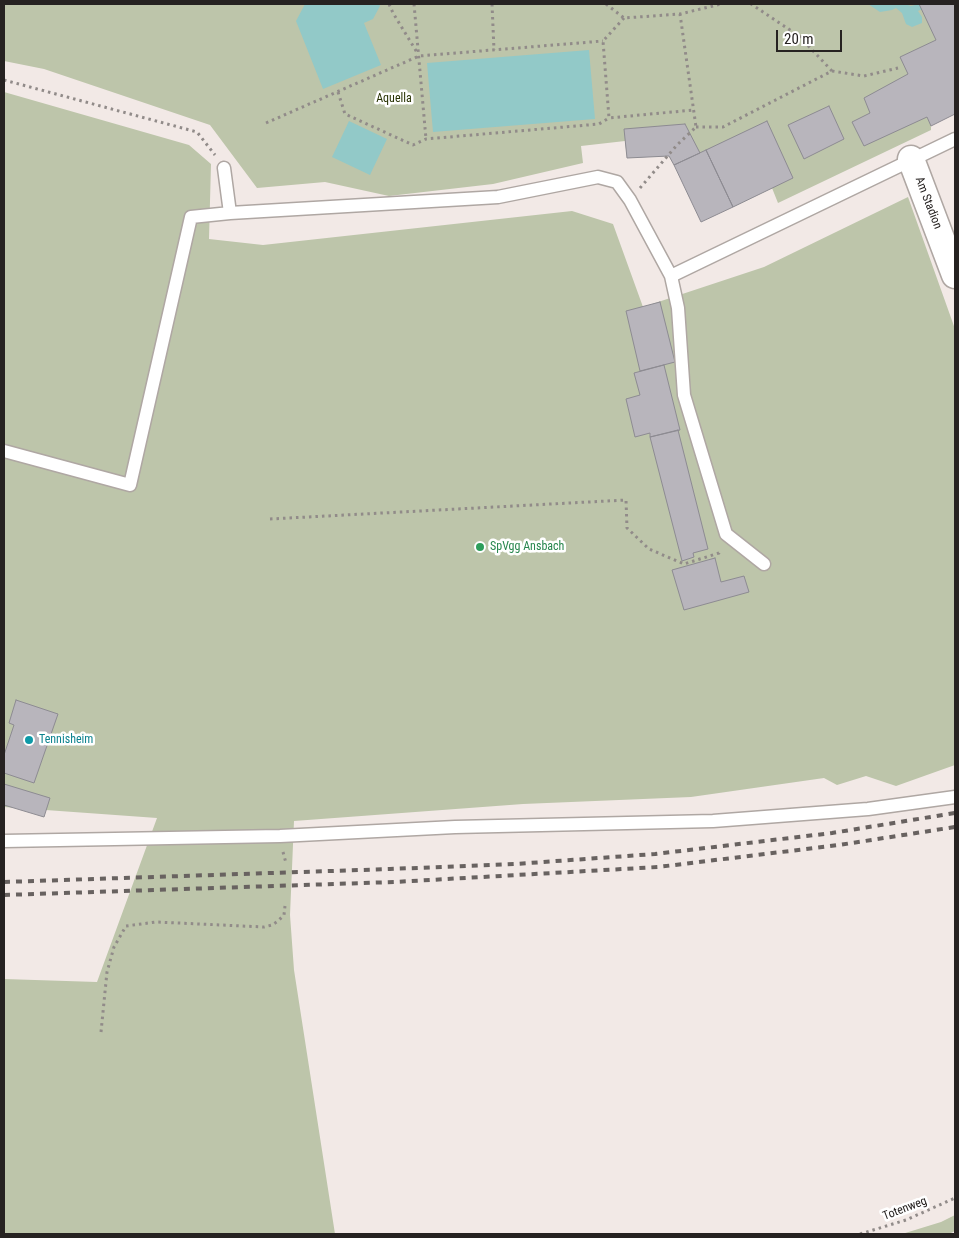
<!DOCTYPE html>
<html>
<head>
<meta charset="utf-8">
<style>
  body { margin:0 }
  #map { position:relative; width:959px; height:1238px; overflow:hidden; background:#f2e9e6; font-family:"Roboto Condensed",sans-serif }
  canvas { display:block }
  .frame { position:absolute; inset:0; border:5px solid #262221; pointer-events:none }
  .scale { position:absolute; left:776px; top:30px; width:66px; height:22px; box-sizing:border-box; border:2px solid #262221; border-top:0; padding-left:6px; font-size:15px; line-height:18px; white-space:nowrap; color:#262221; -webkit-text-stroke:4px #fff; paint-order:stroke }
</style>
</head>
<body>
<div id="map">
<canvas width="959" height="1238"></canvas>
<div class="frame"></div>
<div class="scale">20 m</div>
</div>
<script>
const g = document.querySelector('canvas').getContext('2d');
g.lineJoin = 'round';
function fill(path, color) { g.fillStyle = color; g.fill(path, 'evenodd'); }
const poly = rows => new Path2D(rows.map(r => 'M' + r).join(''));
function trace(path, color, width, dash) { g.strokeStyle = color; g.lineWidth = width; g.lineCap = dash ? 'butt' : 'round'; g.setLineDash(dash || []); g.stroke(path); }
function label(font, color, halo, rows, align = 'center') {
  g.font = font + ' "Roboto Condensed",sans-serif'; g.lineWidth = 5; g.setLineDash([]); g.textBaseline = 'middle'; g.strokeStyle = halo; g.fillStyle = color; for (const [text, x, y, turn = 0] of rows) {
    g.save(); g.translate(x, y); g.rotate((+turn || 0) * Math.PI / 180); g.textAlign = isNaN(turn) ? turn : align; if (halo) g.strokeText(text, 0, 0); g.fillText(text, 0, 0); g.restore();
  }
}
fill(poly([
  [4,4,955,4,955,114,931,125,931,130,778,203,772,188,733,207,700,153,674,165,669,156,627,158,625,141,581,146,583,163,493,184,389,196,325,182,257,188,210,125,44,69,4,61],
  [4,92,189,145,211,164,209,239,263,245,572,211,613,224,643,307,764,267,908,197,955,329,955,765,896,786,866,776,837,785,824,778,691,797,523,804,294,821,290,915,294,970,335,1234,4,1234,4,979,97,982,157,818,4,807],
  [955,1215,955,1231,949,1234,902,1234,941,1222]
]), '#bdc5aa');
fill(poly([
  [305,4,379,4,380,6,373,19,364,23,381,65,323,89,296,21],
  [868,4,905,4,911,6,919,4,922,9,918,11,922,17,922,23,912,27,906,24,902,13,896,8,892,10,880,12],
  [589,50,595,119,433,132,427,63],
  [349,121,387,139,370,175,332,157]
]), '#92c9c8');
const building = poly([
  [919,4,955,4,955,114,931,126,927,117,864,146,852,122,870,113,864,98,908,74,900,57,936,40,919,4],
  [829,106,844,139,804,159,788,125,829,106],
  [767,121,793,178,733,207,706,150,767,121],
  [685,124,700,153,674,165,669,156,627,158,624,129,685,124],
  [706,150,733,207,701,222,674,165,706,150],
  [660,302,675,362,640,371,626,311,660,302],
  [664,365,680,430,650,437,650,433,635,437,626,399,640,395,634,373,664,365],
  [678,430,708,549,693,553,694,557,682,561,650,437,678,430],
  [715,558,721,582,744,576,749,592,684,610,672,570,715,558],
  [16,700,58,714,34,783,4,773,4,755,14,725,9,723,16,700],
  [4,784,50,798,44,817,4,805,4,784]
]);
fill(building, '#b8b5bc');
trace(building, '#8d8b92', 1);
const service = poly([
  [224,168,230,213,498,197,598,177,617,182,630,200,671,276,678,308,684,395,726,534,764,564],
  [671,276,955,139],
  [4,451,130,485,191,217,230,213],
  [4,841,280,836,455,827,713,821,868,809,955,797]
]);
const minor = poly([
  [911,159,955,275]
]);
trace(service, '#afa7a3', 15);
trace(minor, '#afa7a3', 29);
trace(poly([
  [389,4,393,13,418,54],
  [414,4,426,139],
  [492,4,494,50],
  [606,4,624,18,680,14,721,4],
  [624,18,603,41,609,118,693,110],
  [832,71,864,76,898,68],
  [4,80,197,132,215,155],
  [338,92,345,114,413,145,426,139,599,124,609,118],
  [266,123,419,56,603,41],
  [696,127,723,127,832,71,799,36,751,4],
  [640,188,677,145,696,127,680,14],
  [270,519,626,500,627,528,649,549,684,564,719,553,720,551],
  [283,852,286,863],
  [101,1032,107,972,114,947,126,926,156,922,264,927,272,925,278,921,284,915,285,906],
  [860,1234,906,1220,955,1198]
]), '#918b89', 3, [2.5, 4]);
trace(service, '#fff', 12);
trace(minor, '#fff', 26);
trace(poly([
  [4,882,390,869,515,864,655,854,832,833,955,813],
  [4,895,394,882,658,867,839,845,955,827]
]), '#686260', 4, [6, 6]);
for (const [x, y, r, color] of [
  [480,547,5,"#2e9e5b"],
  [29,740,5,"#0f9aa8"]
]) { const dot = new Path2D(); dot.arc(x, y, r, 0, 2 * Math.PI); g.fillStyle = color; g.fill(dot); trace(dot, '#fff', 2); }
label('12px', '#283303', '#fff', [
  ["Aquella",394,99]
]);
label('12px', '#262221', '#fff', [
  ["Am Stadion",928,203,69],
  ["Totenweg",905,1209,-21]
]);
label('12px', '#27864d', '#fff', [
  ["SpVgg Ansbach",490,547]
], 'left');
label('12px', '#0d838f', '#fff', [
  ["Tennisheim",39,740]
], 'left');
</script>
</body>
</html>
